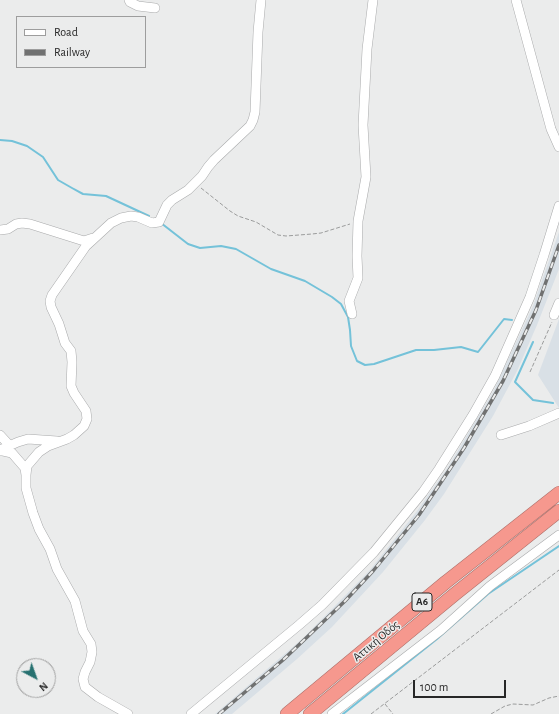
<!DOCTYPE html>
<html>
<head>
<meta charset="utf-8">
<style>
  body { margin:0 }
  #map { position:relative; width:559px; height:714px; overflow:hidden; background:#ebecec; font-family:"Alegreya Sans",sans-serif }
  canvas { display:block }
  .legend { position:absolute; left:16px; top:16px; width:130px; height:52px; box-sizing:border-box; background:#ebecec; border:1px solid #9d9d9d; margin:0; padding:5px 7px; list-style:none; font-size:12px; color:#272727 }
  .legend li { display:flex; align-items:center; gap:8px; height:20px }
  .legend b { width:20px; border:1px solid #9d9d9d }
  .north { position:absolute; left:16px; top:658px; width:40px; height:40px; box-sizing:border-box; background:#ebecec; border:1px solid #9d9d9d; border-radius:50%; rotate:139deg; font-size:11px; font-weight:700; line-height:16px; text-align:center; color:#272727 }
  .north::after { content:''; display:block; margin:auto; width:14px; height:18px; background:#267170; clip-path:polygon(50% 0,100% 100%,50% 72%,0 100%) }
  .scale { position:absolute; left:413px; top:680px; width:93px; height:18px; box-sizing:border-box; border:2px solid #272727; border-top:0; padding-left:5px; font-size:12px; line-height:14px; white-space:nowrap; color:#272727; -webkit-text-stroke:3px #ebecec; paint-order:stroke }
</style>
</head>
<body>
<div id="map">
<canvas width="559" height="714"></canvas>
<ul class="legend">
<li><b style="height:5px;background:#fff"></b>Road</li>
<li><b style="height:5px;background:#707171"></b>Railway</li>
</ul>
<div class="north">N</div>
<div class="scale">100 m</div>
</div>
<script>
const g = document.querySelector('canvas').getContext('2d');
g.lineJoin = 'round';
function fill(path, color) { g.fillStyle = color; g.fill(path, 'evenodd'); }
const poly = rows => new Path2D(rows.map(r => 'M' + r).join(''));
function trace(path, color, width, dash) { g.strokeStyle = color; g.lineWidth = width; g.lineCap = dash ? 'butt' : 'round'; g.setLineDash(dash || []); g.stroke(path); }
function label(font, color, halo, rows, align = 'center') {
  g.font = font + ' "Alegreya Sans",sans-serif'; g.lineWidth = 3; g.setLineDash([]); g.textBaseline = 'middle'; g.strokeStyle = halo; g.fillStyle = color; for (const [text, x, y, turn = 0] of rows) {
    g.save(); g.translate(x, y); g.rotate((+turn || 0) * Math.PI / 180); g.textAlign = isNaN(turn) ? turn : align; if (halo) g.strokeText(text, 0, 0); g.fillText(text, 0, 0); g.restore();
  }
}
fill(poly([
  [559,232,559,269,537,325,517,371,493,416,444,494,425,520,383,572,332,627,297,659,232,714,215,714,302,639,333,608,370,570,417,511,448,467,493,392,533,306],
  [559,319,559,408,538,375]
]), '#d9e0e6');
trace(poly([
  [0,140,12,141,27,146,43,157,58,180,72,188,83,194,106,196,149,216],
  [161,223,188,244,200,248,221,246,236,249,271,269,305,281,332,297,341,304,348,317,350,330,351,346,357,361,365,365,374,364,416,350,434,350,461,347,478,352,504,319,512,320],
  [533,342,515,382,533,400,553,403],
  [343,714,437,639,488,594,559,546]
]), '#74c2d9', 2);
const minor = poly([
  [129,0,130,2,138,6,155,8],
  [516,0,551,129,559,147],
  [0,230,8,229,16,224,22,223,30,224,84,241,93,238],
  [352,314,349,301,358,278,357,256,358,221,366,177,363,125,367,49,373,0],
  [554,315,559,303],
  [0,435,10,446],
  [501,435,529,426,559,413],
  [0,450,18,442,28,439,57,441],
  [0,451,3,451,12,453,25,468,26,475,26,488,33,513,39,529,50,549,57,569,75,601,83,631,91,644,92,652,90,662,85,672,83,679,85,687,98,697,128,714],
  [26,475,27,466,39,452,48,446,67,439,74,435,84,426,87,419,86,411,74,393,71,386,72,362,71,351,65,343,59,324,51,307,50,301,52,295,86,246,111,223,121,218,131,216,138,217,152,223,159,222,167,205,172,200,188,190,202,176,208,167,214,160,250,126,253,120,255,112,258,32,261,0],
  [191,714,299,625,322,605,374,552,423,492,439,469,473,415,495,376,530,297,544,255,559,206],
  [332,714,441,630,490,586,559,535]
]);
const highway = poly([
  [287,714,446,582,559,493],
  [310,714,455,594,559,511]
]);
trace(minor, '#a9aaab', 10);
trace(highway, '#ae706a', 14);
trace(poly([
  [201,188,230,211,238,216,256,222,278,235,286,236,312,234,321,233,350,224],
  [530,372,552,322],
  [385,704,393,714],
  [371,714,559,570],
  [491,714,505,706,513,704,533,705,549,698,559,696]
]), '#9a9b9b', 1, [4, 2]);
trace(minor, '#fff', 9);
trace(highway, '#f6988e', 13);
const rail = poly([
  [219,714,283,660,345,601,373,571,419,515,464,448,503,381,536,310,559,245]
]);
trace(rail, '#707171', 3.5);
trace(rail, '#ebecec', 2, [6]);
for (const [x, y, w] of [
  [422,602,20]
]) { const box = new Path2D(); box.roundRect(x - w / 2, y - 9, w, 18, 3); g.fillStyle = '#ebecec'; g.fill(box); trace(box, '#272727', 1); }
label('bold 11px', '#272727', null, [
  ["Α6",422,602]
]);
label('12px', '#272727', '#ebecec', [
  ["Αττική Οδός",376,641,-40]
]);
</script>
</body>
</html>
